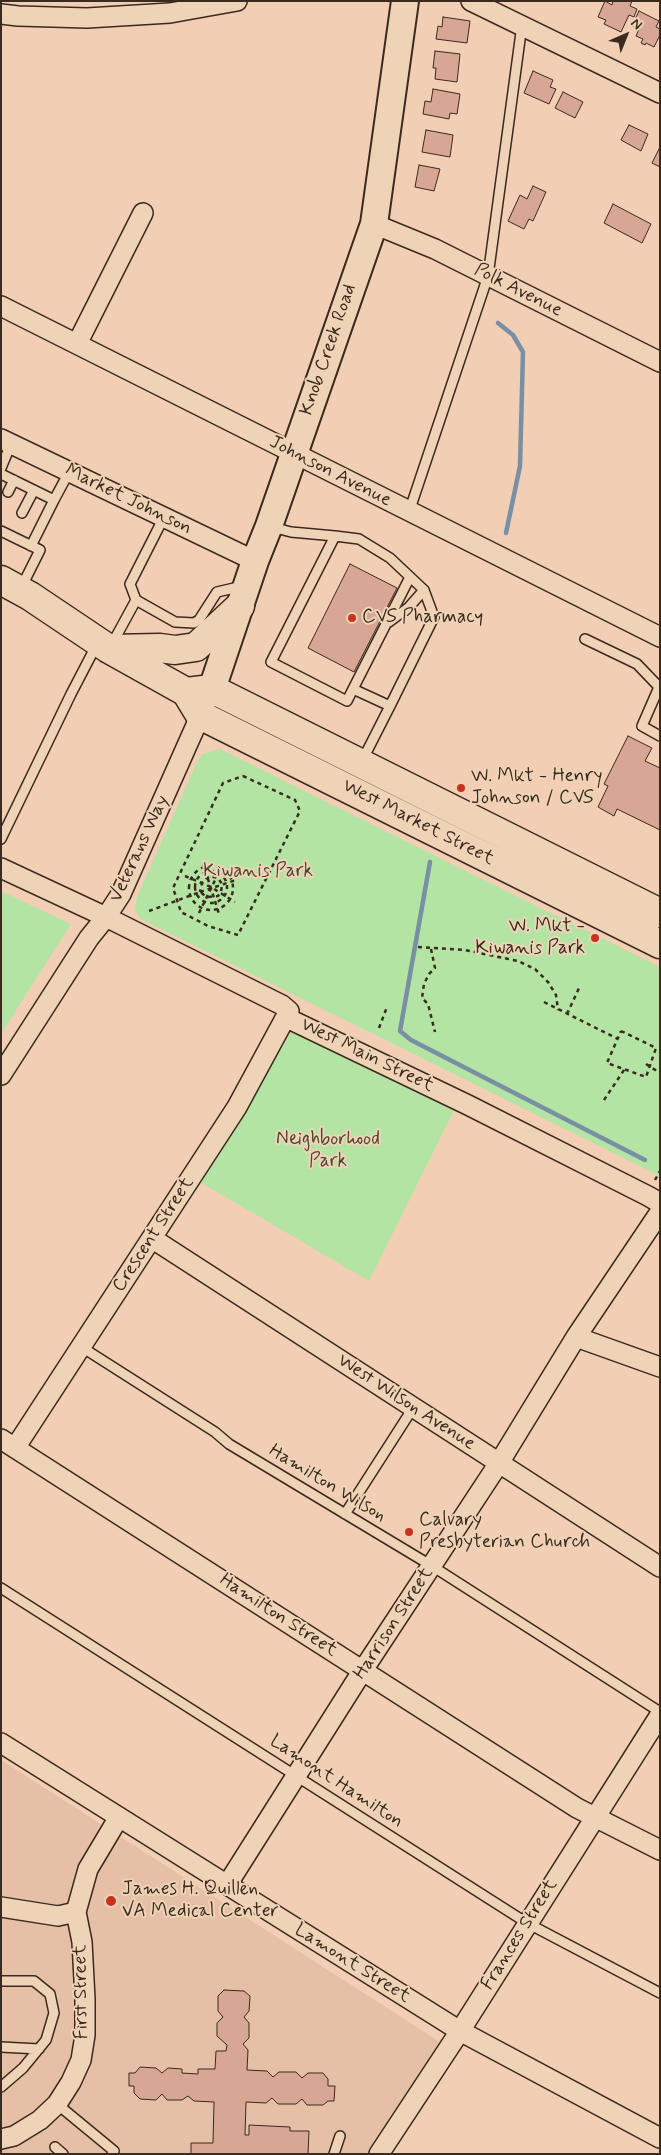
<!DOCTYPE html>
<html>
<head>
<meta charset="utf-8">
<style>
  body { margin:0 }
  #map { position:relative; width:661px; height:2155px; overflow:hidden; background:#f2ceb4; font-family:Mynerve,sans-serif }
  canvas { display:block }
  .frame { position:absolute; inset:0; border:2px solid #3b2a1e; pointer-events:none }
  .north { position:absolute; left:601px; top:10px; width:50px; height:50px; -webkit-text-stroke:4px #efd3b6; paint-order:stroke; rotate:44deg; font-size:14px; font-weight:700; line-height:20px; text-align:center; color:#3b2a1e }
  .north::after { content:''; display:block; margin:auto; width:18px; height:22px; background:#3b2a1e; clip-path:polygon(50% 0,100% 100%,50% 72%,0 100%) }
</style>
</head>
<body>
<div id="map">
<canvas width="661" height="2155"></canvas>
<div class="frame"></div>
<div class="north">N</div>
</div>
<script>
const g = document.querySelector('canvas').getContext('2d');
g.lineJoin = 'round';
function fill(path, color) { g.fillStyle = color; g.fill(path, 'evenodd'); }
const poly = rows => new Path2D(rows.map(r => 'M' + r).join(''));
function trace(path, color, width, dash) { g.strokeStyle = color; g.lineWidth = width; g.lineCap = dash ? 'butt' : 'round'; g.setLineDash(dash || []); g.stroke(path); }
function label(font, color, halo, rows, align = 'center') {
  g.font = font + ' Mynerve,sans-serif'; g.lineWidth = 4; g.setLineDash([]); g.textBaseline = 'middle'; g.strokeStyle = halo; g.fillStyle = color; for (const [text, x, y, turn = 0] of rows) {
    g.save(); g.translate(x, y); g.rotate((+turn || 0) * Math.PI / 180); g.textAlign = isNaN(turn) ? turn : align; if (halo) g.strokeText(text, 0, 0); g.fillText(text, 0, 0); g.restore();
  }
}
fill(poly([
  [1,1760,440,2042,366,2154,1,2154]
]), '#e6bfa7');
fill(poly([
  [220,749,660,967,660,1176,141,919,135,910,137,897,197,762,202,754],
  [1,891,71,924,1,1034],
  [292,1031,454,1110,369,1281,200,1182]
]), '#b3e4a4');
trace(poly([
  [498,323,513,335,523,352,520,466,506,533],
  [430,862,400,1031,411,1040,645,1160]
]), '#788fa4', 4.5);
const building = poly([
  [605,1,612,5,613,1,632,1,630,6,637,9,634,17,629,15,621,32,604,24,606,20,598,17,605,1],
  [639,11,659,21,656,27,660,29,660,35,654,47,646,43,645,45,641,43,643,39,636,36,639,29,632,26,639,11],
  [443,17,470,21,467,43,436,39,438,26,442,27,443,17],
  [435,51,460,54,457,82,435,79,436,68,433,68,435,51],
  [533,71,553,80,550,87,556,89,549,104,524,93,533,71],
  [433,89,460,94,457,114,450,113,449,119,423,114,425,101,431,102,433,89],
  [563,92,583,102,575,118,555,108,563,92],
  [629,125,648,134,641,151,621,140,629,125],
  [426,130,453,135,450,157,422,152,426,130],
  [660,147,660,167,652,163,660,147],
  [419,165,440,169,434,191,415,187,419,165],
  [533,186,546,192,533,221,529,219,524,229,508,221,520,195,527,199,533,186],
  [613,204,651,224,642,243,604,223,613,204],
  [350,564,397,588,354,672,308,648,350,564],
  [628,736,652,748,645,761,660,768,660,830,617,809,614,816,598,807,608,786,604,784,628,736],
  [224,1990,244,1991,250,1996,249,2011,244,2017,249,2023,249,2038,243,2044,248,2050,247,2070,267,2071,273,2077,279,2072,296,2072,302,2078,308,2073,323,2073,328,2079,328,2086,335,2086,334,2101,328,2101,323,2105,307,2105,302,2099,296,2104,278,2104,272,2098,266,2103,246,2102,245,2135,249,2135,249,2125,290,2127,290,2131,309,2131,308,2154,191,2154,191,2143,213,2143,214,2102,194,2101,188,2096,182,2100,167,2100,162,2094,156,2100,140,2099,134,2093,134,2086,129,2086,129,2073,135,2073,140,2067,156,2068,162,2073,168,2068,182,2069,182,2073,198,2074,198,2069,215,2069,216,2051,226,2051,227,2045,217,2036,217,2023,223,2017,218,2011,218,1996,224,1990]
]);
fill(building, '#d7a694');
trace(building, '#3b2a1e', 1);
const lane = poly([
  [1,468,11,444],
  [1,474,54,500,31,546],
  [8,492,14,480],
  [54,500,69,472],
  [409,512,488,276,522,25],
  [22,513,34,490],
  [164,517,130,584,136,600,175,622,194,623,199,620,217,592,243,586],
  [272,527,291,532,335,536,271,662,347,701,353,689,390,706,362,761],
  [1,531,40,550,21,588],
  [335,536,359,539,390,558,424,590,434,617,390,706],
  [389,622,409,607,424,590],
  [585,639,637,664,660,688],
  [112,644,136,600],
  [659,687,642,726,660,736],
  [353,689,410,577],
  [1,839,71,694,97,644],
  [80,1346,215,1432,229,1444,432,1566,660,1712],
  [345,1514,413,1408],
  [1,1588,527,1923,660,1993],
  [1,1981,34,1981,50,1994,54,2013,46,2040,23,2068,1,2087],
  [1,2047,39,2049],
  [57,2104,114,2151,112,2154],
  [55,2147,63,2154],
  [334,2154,340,2136]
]);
const street = poly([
  [471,1,660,93],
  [1,14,18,16,87,18,170,13,237,1],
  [374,224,435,249,660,362],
  [1,306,660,637],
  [77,344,143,213],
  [1,439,255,561],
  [1,868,106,917,282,1005,289,1011,237,1107,15,1448],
  [287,1018,468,1105,648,1196,660,1203],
  [1,1075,89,938,106,917,121,894,205,705],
  [153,1239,660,1567],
  [576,1337,660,1367],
  [1,1439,577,1808,660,1850],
  [1,1743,460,2031,660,2138],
  [227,1885,363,1670,499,1463,576,1337,660,1212],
  [1,1907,58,1916,76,1912],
  [1,2139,14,2136,40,2120,57,2104,71,2082,81,2060,85,2035,85,1999,82,1942,76,1912,88,1869,119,1817],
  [379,2154,460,2031,660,1715]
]);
const secondary = poly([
  [212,689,255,561,269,526,374,224,405,1]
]);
const primary = poly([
  [1,580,30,596,109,649,186,692,200,715,660,944],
  [109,649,160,648,175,650,196,647,240,606],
  [186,692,212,689,660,913]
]);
trace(lane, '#3b2a1e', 12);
trace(street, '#3b2a1e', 22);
trace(secondary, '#3b2a1e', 30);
trace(primary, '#3b2a1e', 31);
trace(poly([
  [243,776,295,800,300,811,238,935,208,926,181,912,173,888,223,783,243,776],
  [203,863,219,914],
  '189 888a22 22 0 1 1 44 0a22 22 0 1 1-44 0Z',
  '195 887a16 16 0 1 1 32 0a16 16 0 1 1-32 0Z',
  [185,876,211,887,235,902],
  [200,892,236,880],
  [149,911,200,892,207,897,218,896,221,892,222,884,218,878,209,876,202,883,200,892],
  [199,913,223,864],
  [418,947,465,950,518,961,535,969,548,982,556,995,558,1010],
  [431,949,435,968,429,974,424,984,422,998,428,1004,435,1032],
  [544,1002,618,1039],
  [567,1014,580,986],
  [379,1028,387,1007],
  [621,1031,656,1048,646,1077,607,1063,621,1031],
  [646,1064,660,1073],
  [604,1100,624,1070],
  [655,1180,660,1171]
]), '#3b2a1e', 2.5, [4, 4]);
trace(lane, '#efd3b6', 9);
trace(street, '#efd3b6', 19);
trace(secondary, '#efd3b6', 26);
trace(primary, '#efd3b6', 28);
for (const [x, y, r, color] of [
  [352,618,5,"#c8321e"],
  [461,788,5,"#c8321e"],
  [595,938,5,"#c8321e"],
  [409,1532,5,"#c8321e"],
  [111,1901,6,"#c8321e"]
]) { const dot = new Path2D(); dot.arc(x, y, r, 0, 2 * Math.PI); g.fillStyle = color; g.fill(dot); trace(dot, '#efd3b6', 2); }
label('19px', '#3b2a1e', '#efd3b6', [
  ["Polk Avenue",518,291,27],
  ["Knob Creek Road",329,350,-71],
  ["Johnson Avenue",330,472,27],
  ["Market Johnson",128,500,26],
  ["West Market Street",418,823,27],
  ["Veterans Way",140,849,-65],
  ["West Main Street",367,1056,26],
  ["Crescent Street",154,1235,-57],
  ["West Wilson Avenue",406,1403,33],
  ["Hamilton Wilson",327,1484,31],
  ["Hamilton Street",278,1616,33],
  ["Harrison Street",394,1624,-57],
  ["Lamont Hamilton",336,1782,33],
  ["Frances Street",520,1935,-58],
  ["Lamont Street",352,1964,32],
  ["First Street",82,1992,-91]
]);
label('19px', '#3b2a1e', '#efd3b6', [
  ["CVS Pharmacy",362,618],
  ["W. Mkt - Henry",471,777],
  ["Johnson / CVS",471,799],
  ["W. Mkt -",585,927,"right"],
  ["Kiwanis Park",585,949,"right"],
  ["Calvary",419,1521],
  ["Presbyterian Church",419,1543],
  ["James H. Quillen",122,1890],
  ["VA Medical Center",122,1912]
], 'left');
label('19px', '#4d4632', '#efd3b6', [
  ["Kiwanis Park",258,872],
  ["Neighborhood",328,1140],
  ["Park",328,1162]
]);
</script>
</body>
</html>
